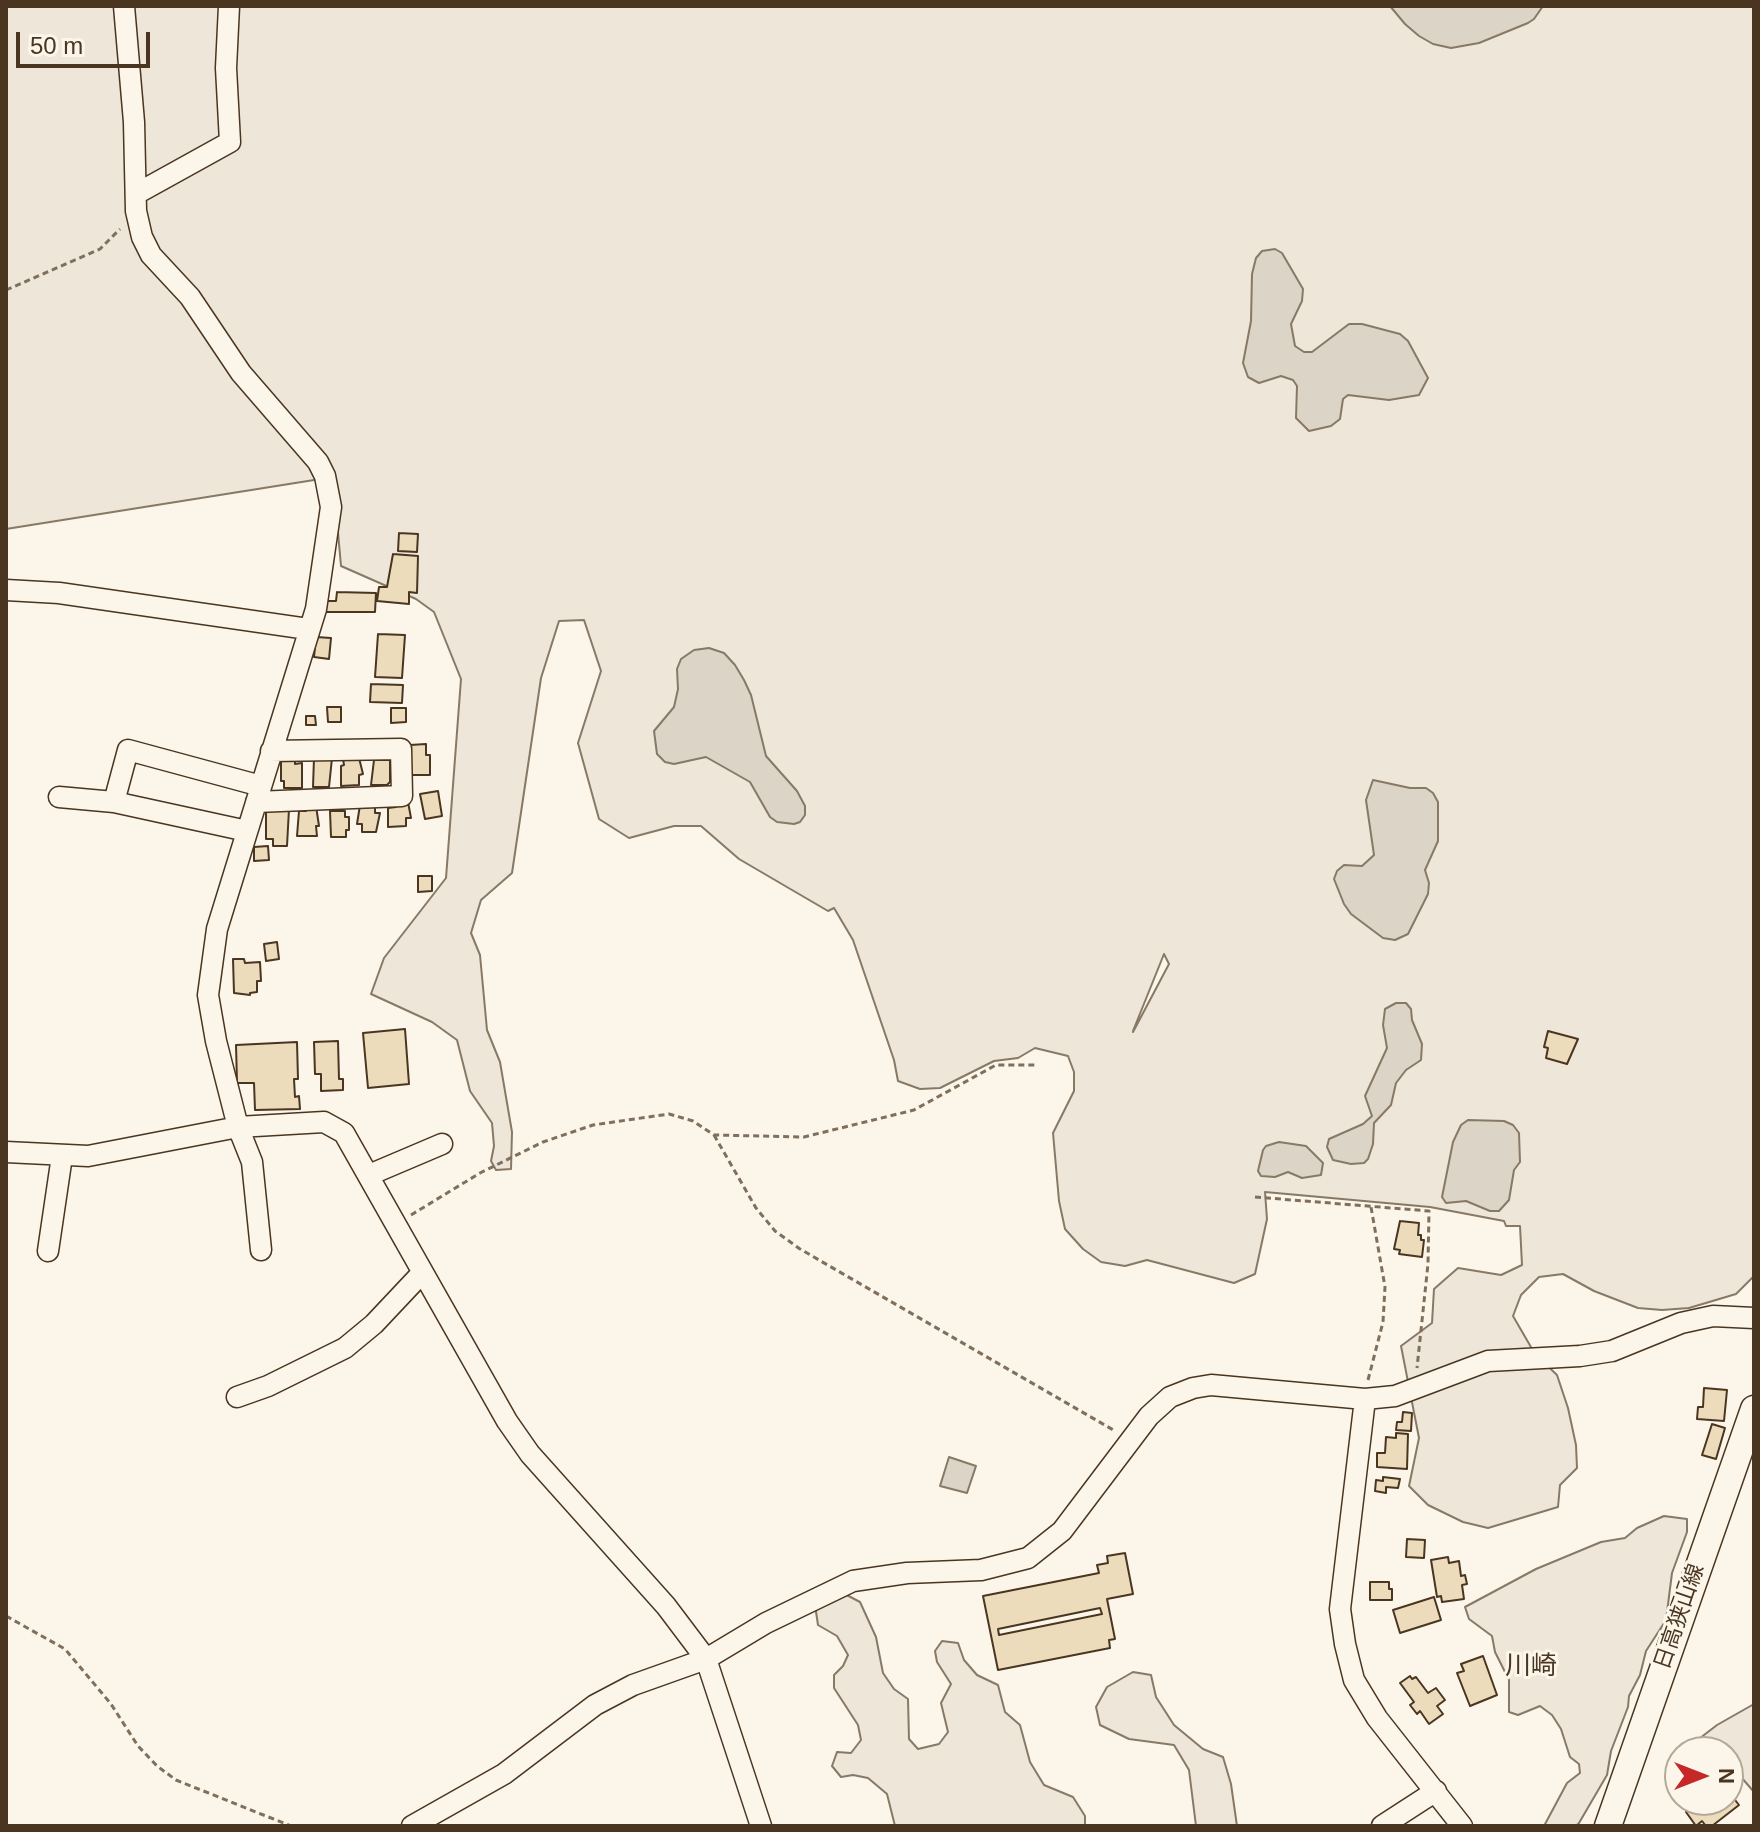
<!DOCTYPE html>
<html>
<head>
<meta charset="utf-8">
<style>
  body { margin:0 }
  #map { position:relative; width:1760px; height:1832px; overflow:hidden; background:#fbf6e9; font-family:Arial,sans-serif }
  canvas { display:block }
  .frame { position:absolute; inset:0; border:8px solid #4a3520; pointer-events:none }
  .north { position:absolute; left:1664px; top:1736px; width:80px; height:80px; box-sizing:border-box; background:#fbf6e9; border:2px solid #b4a999; border-radius:50%; rotate:90deg; font-size:22px; font-weight:700; line-height:32px; text-align:center; color:#4a3520 }
  .north::after { content:''; display:block; margin:auto; width:28px; height:36px; background:#c62828; clip-path:polygon(50% 0,100% 100%,50% 72%,0 100%) }
  .scale { position:absolute; left:16px; top:32px; width:134px; height:36px; box-sizing:border-box; border:4px solid #4a3520; border-top:0; padding-left:10px; font-size:24px; line-height:28px; white-space:nowrap; color:#4a3520; -webkit-text-stroke:6px #fbf6e9; paint-order:stroke }
</style>
</head>
<body>
<div id="map">
<canvas width="1760" height="1832"></canvas>
<div class="frame"></div>
<div class="north">N</div>
<div class="scale">50 m</div>
</div>
<script>
const g = document.querySelector('canvas').getContext('2d');
g.lineJoin = 'round';
function fill(path, color) { g.fillStyle = color; g.fill(path, 'evenodd'); }
const poly = rows => new Path2D(rows.map(r => 'M' + r).join(''));
function trace(path, color, width, dash) { g.strokeStyle = color; g.lineWidth = width; g.lineCap = dash ? 'butt' : 'round'; g.setLineDash(dash || []); g.stroke(path); }
function label(font, color, halo, rows, align = 'center') {
  g.font = font + ' Arial,"Noto Sans JP",sans-serif'; g.lineWidth = 6; g.setLineDash([]); g.textBaseline = 'middle'; g.strokeStyle = halo; g.fillStyle = color; for (const [text, x, y, turn = 0] of rows) {
    g.save(); g.translate(x, y); g.rotate((+turn || 0) * Math.PI / 180); g.textAlign = isNaN(turn) ? turn : align; if (halo) g.strokeText(text, 0, 0); g.fillText(text, 0, 0); g.restore();
  }
}
const green = poly([
  [6,6,1754,6,1754,1276,1736,1294,1689,1308,1662,1310,1638,1308,1594,1291,1563,1274,1539,1277,1521,1295,1513,1316,1535,1354,1557,1375,1568,1408,1576,1445,1577,1468,1560,1485,1558,1507,1488,1528,1463,1522,1428,1505,1409,1486,1419,1438,1401,1346,1432,1323,1434,1289,1458,1268,1501,1275,1522,1265,1520,1226,1506,1226,1504,1221,1430,1207,1265,1192,1267,1219,1255,1274,1234,1283,1147,1260,1125,1266,1101,1262,1083,1249,1065,1229,1059,1201,1053,1133,1074,1091,1074,1072,1068,1056,1035,1048,1018,1058,994,1061,940,1088,920,1089,898,1081,894,1060,853,940,834,908,828,911,739,859,701,826,674,826,629,838,599,819,578,743,601,671,584,620,559,621,541,678,512,873,481,900,471,933,480,955,487,1030,500,1062,512,1132,511,1169,496,1170,491,1161,494,1146,492,1123,470,1091,457,1040,432,1022,371,994,384,958,446,878,461,679,434,612,416,599,341,566,333,477,6,529,6,6],
  [1164,954,1169,964,1133,1032,1133,1031,1164,954],
  [1664,1516,1687,1519,1687,1532,1672,1573,1666,1620,1646,1651,1640,1675,1629,1696,1628,1707,1611,1751,1607,1775,1579,1823,1576,1826,1544,1826,1567,1783,1580,1773,1579,1764,1570,1757,1561,1729,1552,1715,1540,1706,1518,1715,1509,1712,1509,1680,1495,1652,1492,1636,1469,1619,1465,1607,1536,1569,1601,1542,1625,1538,1637,1528,1664,1516],
  [841,1592,860,1602,876,1637,883,1673,894,1689,908,1699,909,1739,918,1749,939,1744,948,1732,941,1703,951,1684,937,1662,935,1651,942,1641,958,1643,964,1660,977,1675,998,1685,1005,1712,1020,1725,1030,1762,1044,1785,1073,1797,1085,1816,1085,1826,895,1826,887,1794,868,1778,853,1775,841,1777,832,1766,837,1752,851,1753,861,1740,858,1725,834,1688,834,1675,843,1666,848,1655,837,1636,818,1625,815,1605,841,1592],
  [1133,1672,1151,1675,1156,1697,1174,1725,1203,1749,1223,1757,1231,1784,1237,1826,1196,1826,1189,1770,1174,1745,1129,1739,1100,1725,1096,1707,1107,1687,1133,1672],
  [1754,1704,1754,1792,1728,1762,1728,1752,1682,1752,1717,1725,1754,1704]
]);
fill(green, '#ede6d9');
trace(green, '#887966', 2);
const water = poly([
  [1390,6,1543,6,1534,19,1528,23,1479,43,1451,48,1433,44,1419,36,1405,24,1390,6],
  [1275,249,1282,253,1303,289,1302,301,1291,324,1295,346,1304,352,1312,352,1349,324,1362,324,1400,334,1408,341,1428,378,1419,395,1389,400,1348,395,1343,399,1340,419,1331,426,1309,431,1296,418,1297,386,1293,380,1281,376,1259,383,1248,377,1243,363,1251,321,1252,274,1256,258,1262,251,1275,249],
  [709,648,724,653,735,665,744,680,751,695,766,756,797,791,805,806,805,815,800,822,794,824,777,822,770,817,750,782,706,757,674,764,665,762,657,754,654,731,674,707,678,689,677,669,681,659,694,650,709,648],
  [1373,780,1410,788,1426,788,1433,793,1438,802,1438,841,1425,870,1429,883,1428,894,1408,934,1395,940,1383,938,1351,914,1344,904,1334,879,1337,871,1344,865,1362,866,1374,855,1366,800,1373,780],
  [1396,1003,1406,1003,1411,1009,1412,1020,1422,1044,1421,1060,1406,1070,1396,1083,1391,1105,1374,1123,1373,1144,1368,1159,1364,1163,1351,1164,1333,1160,1327,1147,1329,1139,1363,1124,1372,1116,1365,1096,1387,1048,1383,1025,1385,1009,1396,1003],
  [1468,1120,1504,1121,1513,1125,1519,1133,1520,1162,1514,1170,1509,1200,1499,1211,1490,1211,1466,1201,1446,1203,1442,1197,1453,1142,1461,1125,1468,1120],
  [1279,1142,1306,1146,1323,1163,1321,1175,1302,1178,1288,1172,1275,1177,1261,1176,1258,1171,1263,1150,1266,1146,1279,1142],
  [949,1457,976,1466,967,1493,940,1486,949,1457]
]);
fill(water, '#dcd4c6');
trace(water, '#887966', 2);
const building = poly([
  [399,533,418,534,417,552,398,551,399,533],
  [393,554,418,556,417,593,409,592,409,604,377,601,379,587,387,587,393,554],
  [337,592,376,593,375,612,322,612,323,601,336,601,337,592],
  [378,634,405,635,402,678,375,677,378,634],
  [316,637,331,638,329,659,314,657,316,637],
  [371,684,403,685,402,703,370,702,371,684],
  [327,707,341,707,341,722,328,722,327,707],
  [391,708,406,708,406,722,391,723,391,708],
  [306,716,315,716,316,725,306,725,306,716],
  [426,744,426,755,430,755,430,775,410,775,410,745,426,744],
  [314,758,332,758,329,787,313,787,314,758],
  [359,758,363,774,359,775,359,785,341,786,341,766,344,765,343,759,359,758],
  [281,759,295,759,295,764,302,763,302,788,284,788,284,781,281,781,281,759],
  [374,760,390,760,390,782,387,785,371,785,374,760],
  [438,791,442,816,425,819,420,794,438,791],
  [396,802,408,802,411,818,406,818,406,826,388,827,388,808,396,807,396,802],
  [360,805,375,805,375,813,380,813,376,832,362,832,362,824,357,824,360,805],
  [306,806,316,806,319,826,316,826,317,836,297,836,299,811,306,811,306,806],
  [266,809,289,809,287,846,273,846,273,839,266,839,266,809],
  [330,811,345,811,345,817,349,817,349,830,346,830,346,837,331,837,330,811],
  [268,846,269,860,254,861,254,847,268,846],
  [418,876,432,876,432,891,418,892,418,876],
  [277,942,279,959,266,961,264,944,277,942],
  [233,959,244,959,245,963,260,962,261,981,257,981,257,992,250,993,250,995,234,993,233,959],
  [405,1029,409,1084,368,1088,363,1033,405,1029],
  [1548,1031,1578,1039,1567,1064,1546,1058,1548,1048,1544,1047,1548,1031],
  [338,1041,339,1079,343,1079,343,1090,321,1091,321,1074,315,1074,314,1042,338,1041],
  [297,1042,298,1079,294,1079,295,1097,299,1096,300,1109,255,1110,254,1083,237,1083,236,1045,297,1042],
  [1400,1221,1419,1223,1418,1235,1421,1235,1421,1240,1424,1240,1422,1257,1399,1254,1400,1250,1394,1249,1400,1221],
  [1704,1388,1727,1390,1724,1421,1697,1419,1698,1407,1703,1407,1704,1388],
  [1403,1412,1412,1413,1411,1431,1396,1430,1397,1422,1402,1422,1403,1412],
  [1712,1424,1725,1428,1716,1459,1702,1455,1712,1424],
  [1396,1433,1408,1434,1407,1469,1377,1467,1377,1453,1385,1453,1386,1437,1396,1438,1396,1433],
  [1383,1477,1400,1479,1398,1488,1386,1487,1386,1493,1375,1491,1376,1480,1383,1481,1383,1477],
  [1407,1539,1425,1540,1424,1558,1406,1557,1407,1539],
  [1125,1553,1133,1594,1107,1599,1115,1639,1109,1640,1110,1648,998,1670,983,1596,1099,1573,1097,1565,1108,1563,1107,1556,1125,1553],
  [1100,1608,1102,1614,999,1635,998,1629,1100,1608],
  [1448,1557,1449,1563,1459,1561,1461,1576,1465,1575,1467,1584,1462,1585,1464,1599,1442,1602,1441,1596,1437,1597,1431,1560,1448,1557],
  [1370,1582,1389,1582,1389,1589,1392,1589,1392,1600,1370,1600,1370,1582],
  [1434,1597,1441,1620,1400,1633,1393,1610,1434,1597],
  [1483,1656,1497,1695,1470,1706,1457,1673,1464,1671,1461,1664,1483,1656],
  [1410,1676,1412,1679,1416,1677,1428,1693,1436,1688,1445,1700,1437,1706,1443,1714,1429,1724,1420,1711,1417,1714,1410,1705,1414,1702,1400,1683,1410,1676],
  [1728,1791,1739,1805,1712,1826,1706,1826,1702,1821,1696,1826,1686,1812,1691,1808,1686,1802,1688,1800,1728,1800,1728,1791]
]);
fill(building, '#ecdcbc');
trace(building, '#4a3520', 2);
const minor = poly([
  [124,6,134,122,136,211,142,237,151,255,190,297,241,373,318,462,325,476,331,507,316,609,217,929,208,995,216,1041,238,1127,252,1162,261,1250],
  [136,194,230,142,226,68,229,6],
  [6,590,59,593,308,629],
  [59,797,114,802,247,831],
  [114,802,128,750,261,786],
  [256,802,402,796,401,749,271,751],
  [6,1152,88,1156,238,1127,324,1122,344,1133,507,1421,530,1454,666,1606,706,1659,761,1826],
  [369,1175,442,1144],
  [48,1251,62,1156],
  [237,1397,268,1386,345,1348,374,1324,422,1273],
  [1365,1399,1340,1609,1345,1644,1354,1680,1377,1718,1462,1826],
  [412,1826,504,1774,595,1705,633,1685,706,1659,766,1623,853,1581,907,1573,981,1570,1028,1558,1062,1531,1149,1416,1170,1397,1193,1388,1211,1385,1365,1399,1395,1396,1488,1361,1580,1356,1612,1351,1681,1323,1713,1316,1754,1318],
  [1382,1826,1436,1791]
]);
const major = poly([
  [1608,1826,1754,1409]
]);
trace(minor, '#4a3520', 23);
trace(major, '#4a3520', 29);
trace(poly([
  [6,290,100,249,120,229],
  [714,1135,756,1208,775,1231,800,1249,1115,1431],
  [1255,1197,1429,1211,1428,1264,1417,1368],
  [411,1215,480,1173,543,1142,593,1125,669,1114,693,1121,714,1135,804,1137,914,1110,996,1065,1036,1065],
  [1368,1380,1383,1322,1385,1287,1371,1207],
  [6,1616,65,1649,111,1704,138,1746,157,1766,176,1780,291,1826]
]), '#7f6f5c', 3, [6, 4]);
trace(minor, '#fbf6e9', 20);
trace(major, '#fbf6e9', 26);
label('22px', '#4a3520', '#fbf6e9', [
  ["日高狭山線",1680,1617,-71]
]);
label('26px', '#4a3520', '#fbf6e9', [
  ["川崎",1531,1667]
]);
</script>
</body>
</html>
